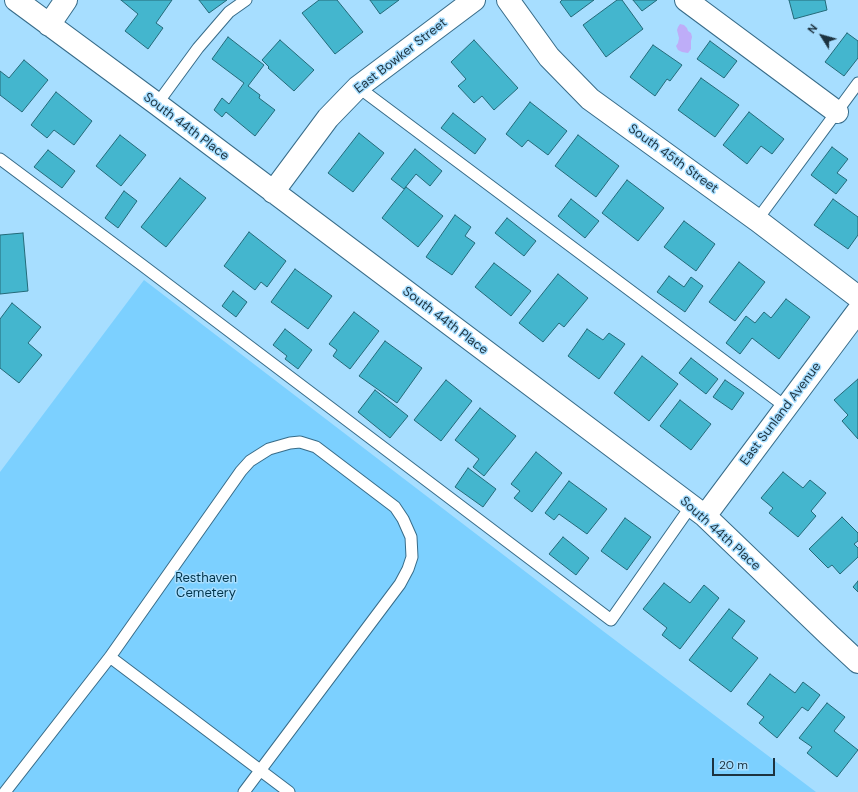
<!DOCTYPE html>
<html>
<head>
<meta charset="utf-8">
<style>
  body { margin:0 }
  #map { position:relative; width:858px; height:792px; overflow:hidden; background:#a7deff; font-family:"DM Sans",sans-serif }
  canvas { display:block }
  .north { position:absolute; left:802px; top:16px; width:40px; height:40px; -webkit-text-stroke:3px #a7deff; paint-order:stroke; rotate:307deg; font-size:11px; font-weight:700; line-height:16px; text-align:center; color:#1d3340 }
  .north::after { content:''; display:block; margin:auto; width:14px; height:18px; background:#1d3340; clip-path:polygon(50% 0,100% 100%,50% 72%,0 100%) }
  .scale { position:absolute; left:712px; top:758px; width:63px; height:18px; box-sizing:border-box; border:2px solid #1d3340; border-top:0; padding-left:5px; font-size:12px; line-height:14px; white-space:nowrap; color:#1d3340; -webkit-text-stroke:3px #a7deff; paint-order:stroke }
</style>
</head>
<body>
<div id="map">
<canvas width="858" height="792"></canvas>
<div class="north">N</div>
<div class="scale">20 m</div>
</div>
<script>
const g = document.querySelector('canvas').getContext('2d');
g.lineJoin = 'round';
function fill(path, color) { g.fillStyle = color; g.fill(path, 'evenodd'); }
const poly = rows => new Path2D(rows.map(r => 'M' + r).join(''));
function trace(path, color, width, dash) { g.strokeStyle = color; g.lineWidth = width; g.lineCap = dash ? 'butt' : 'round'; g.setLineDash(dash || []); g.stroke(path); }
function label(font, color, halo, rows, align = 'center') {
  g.font = font + ' "DM Sans",sans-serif'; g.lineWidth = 3; g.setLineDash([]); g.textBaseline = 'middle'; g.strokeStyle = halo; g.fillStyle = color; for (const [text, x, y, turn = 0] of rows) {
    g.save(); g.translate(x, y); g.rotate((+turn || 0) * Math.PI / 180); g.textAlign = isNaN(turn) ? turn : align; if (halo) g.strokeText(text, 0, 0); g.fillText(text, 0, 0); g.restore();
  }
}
fill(poly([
  [144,280,603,631,816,792,0,792,0,472]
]), '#7cd0ff');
fill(poly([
  [680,24,684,25,687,28,688,31,691,33,692,37,691,41,691,49,688,53,682,52,678,50,676,46,678,43,679,38,677,30,678,27]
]), '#beadf8');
const building = poly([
  [121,0,172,0,156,23,163,28,148,49,125,31,138,14,121,0],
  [199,0,227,0,209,13,199,0],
  [319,0,337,0,363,32,335,54,302,13,319,0],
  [370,0,399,0,380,14,370,0],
  [562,0,594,0,571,17,560,2,562,0],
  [617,0,622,0,643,29,606,57,583,25,617,0],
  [633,0,657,0,642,11,633,0],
  [789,0,825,0,827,10,794,19,789,0],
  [847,33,858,41,858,58,844,76,825,62,847,33],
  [228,37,264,65,248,86,260,95,259,98,275,110,255,136,226,112,222,117,214,110,222,98,229,104,244,83,212,59,228,37],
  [280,40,314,70,294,91,268,68,269,67,262,60,280,40],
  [474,40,518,88,494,110,482,96,474,103,458,86,466,79,451,62,474,40],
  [710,41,737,61,724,78,697,59,710,41],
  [653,45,682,65,670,81,667,79,655,96,630,77,653,45],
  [24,60,48,80,22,112,0,95,0,71,9,78,24,60],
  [701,78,739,105,715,137,678,110,701,78],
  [56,92,92,121,74,145,54,130,47,138,31,125,56,92],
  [530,102,567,131,548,155,528,140,522,147,506,134,530,102],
  [749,112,784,139,772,154,761,146,747,164,723,145,749,112],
  [453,113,486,139,475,154,441,128,453,113],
  [359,133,384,153,353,192,328,173,359,133],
  [120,135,146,155,121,186,96,166,120,135],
  [578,135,619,166,596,197,555,166,578,135],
  [832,147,848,159,837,173,847,180,836,194,811,175,832,147],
  [415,149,442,171,430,186,416,174,404,189,391,179,415,149],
  [48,150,75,171,62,188,34,167,48,150],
  [180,178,206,198,166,247,141,227,180,178],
  [627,180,664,208,638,241,602,213,627,180],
  [406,187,443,216,418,247,382,218,406,187],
  [124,191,137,201,118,228,105,218,124,191],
  [571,199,599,221,585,238,558,216,571,199],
  [833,199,858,217,858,235,848,249,814,225,833,199],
  [455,215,471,227,465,236,475,243,452,275,426,257,455,215],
  [507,218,536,241,524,256,495,233,507,218],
  [684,221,715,244,696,271,664,247,684,221],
  [249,232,286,261,267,287,261,282,255,290,224,266,249,232],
  [23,233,28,291,0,294,0,235,23,233],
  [739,262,765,282,735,321,709,302,739,262],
  [494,263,531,291,511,316,475,287,494,263],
  [295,269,332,296,308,329,271,302,295,269],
  [558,274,588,298,564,327,559,323,543,342,519,323,558,274],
  [669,276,684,287,691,277,703,286,685,312,657,292,669,276],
  [233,291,247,302,236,317,222,306,233,291],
  [786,299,810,317,779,359,752,338,740,354,726,343,746,316,755,323,764,312,771,318,786,299],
  [12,303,41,327,28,343,42,355,19,383,0,368,0,319,12,303],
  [354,312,379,331,350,369,333,356,337,350,329,344,354,312],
  [285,329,312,350,298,369,285,359,287,356,273,345,285,329],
  [587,329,603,340,609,333,625,344,599,379,568,356,587,329],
  [385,341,422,368,397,403,359,376,385,341],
  [642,356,678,384,649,421,614,393,642,356],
  [691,358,718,379,706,394,679,373,691,358],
  [858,379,858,439,842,421,848,415,834,400,858,379],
  [446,380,472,401,441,441,414,420,446,380],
  [725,380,744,393,732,410,713,397,725,380],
  [375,390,408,416,390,438,358,412,375,390],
  [680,400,711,424,691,450,660,426,680,400],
  [480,408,516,436,484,476,473,467,479,459,455,440,480,408],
  [536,452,562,473,532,512,514,498,520,491,511,484,536,452],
  [468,468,496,489,483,507,455,487,468,468],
  [783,472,803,488,810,480,826,493,811,511,816,516,798,537,769,513,773,508,761,498,783,472],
  [569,481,607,509,587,534,559,514,554,520,545,513,569,481],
  [842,517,858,533,858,541,854,544,858,548,858,557,840,574,832,565,828,568,809,549,842,517],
  [625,518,651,537,627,570,601,551,625,518],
  [563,537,589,558,576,575,549,554,563,537],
  [858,581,858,592,853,587,858,581],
  [664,583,690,603,704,585,719,598,680,649,662,635,667,628,643,609,664,583],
  [729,609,745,621,732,638,758,658,731,692,689,660,729,609],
  [770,674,795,693,803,682,820,695,808,711,802,707,777,738,759,723,764,717,747,704,770,674],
  [827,703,845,717,834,731,858,750,837,777,807,753,812,747,799,738,827,703]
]);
fill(building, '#44b6ce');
trace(building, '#246a79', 1);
const lane = poly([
  [358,87,786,407],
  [157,104,198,48,229,12,246,0],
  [0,159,142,265,611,620,691,506],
  [757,220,858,83],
  [110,657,289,792],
  [5,792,110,657,241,471,250,461,269,449,290,443,300,442,316,447,395,507,403,519,411,537,412,557,408,569,400,584,244,792]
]);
const street = poly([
  [16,0,157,104,705,516,829,635,858,662],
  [508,0,549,57,590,99,757,220,858,297],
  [686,0,837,112],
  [49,25,66,0],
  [273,192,328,118,358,87,474,0],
  [705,516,858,311]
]);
trace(lane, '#386c89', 13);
trace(street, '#386c89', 24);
trace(lane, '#fff', 11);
trace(street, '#fff', 22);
label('13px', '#1d3340', '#a7deff', [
  ["East Bowker Street",401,56,-38],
  ["South 44th Place",186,127,37],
  ["South 45th Street",673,159,36],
  ["South 44th Place",445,321,37],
  ["East Sunland Avenue",781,414,-53],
  ["South 44th Place",720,534,42]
]);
label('13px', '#00344b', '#a7deff', [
  ["Resthaven",206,579],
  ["Cemetery",206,594]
]);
</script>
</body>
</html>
